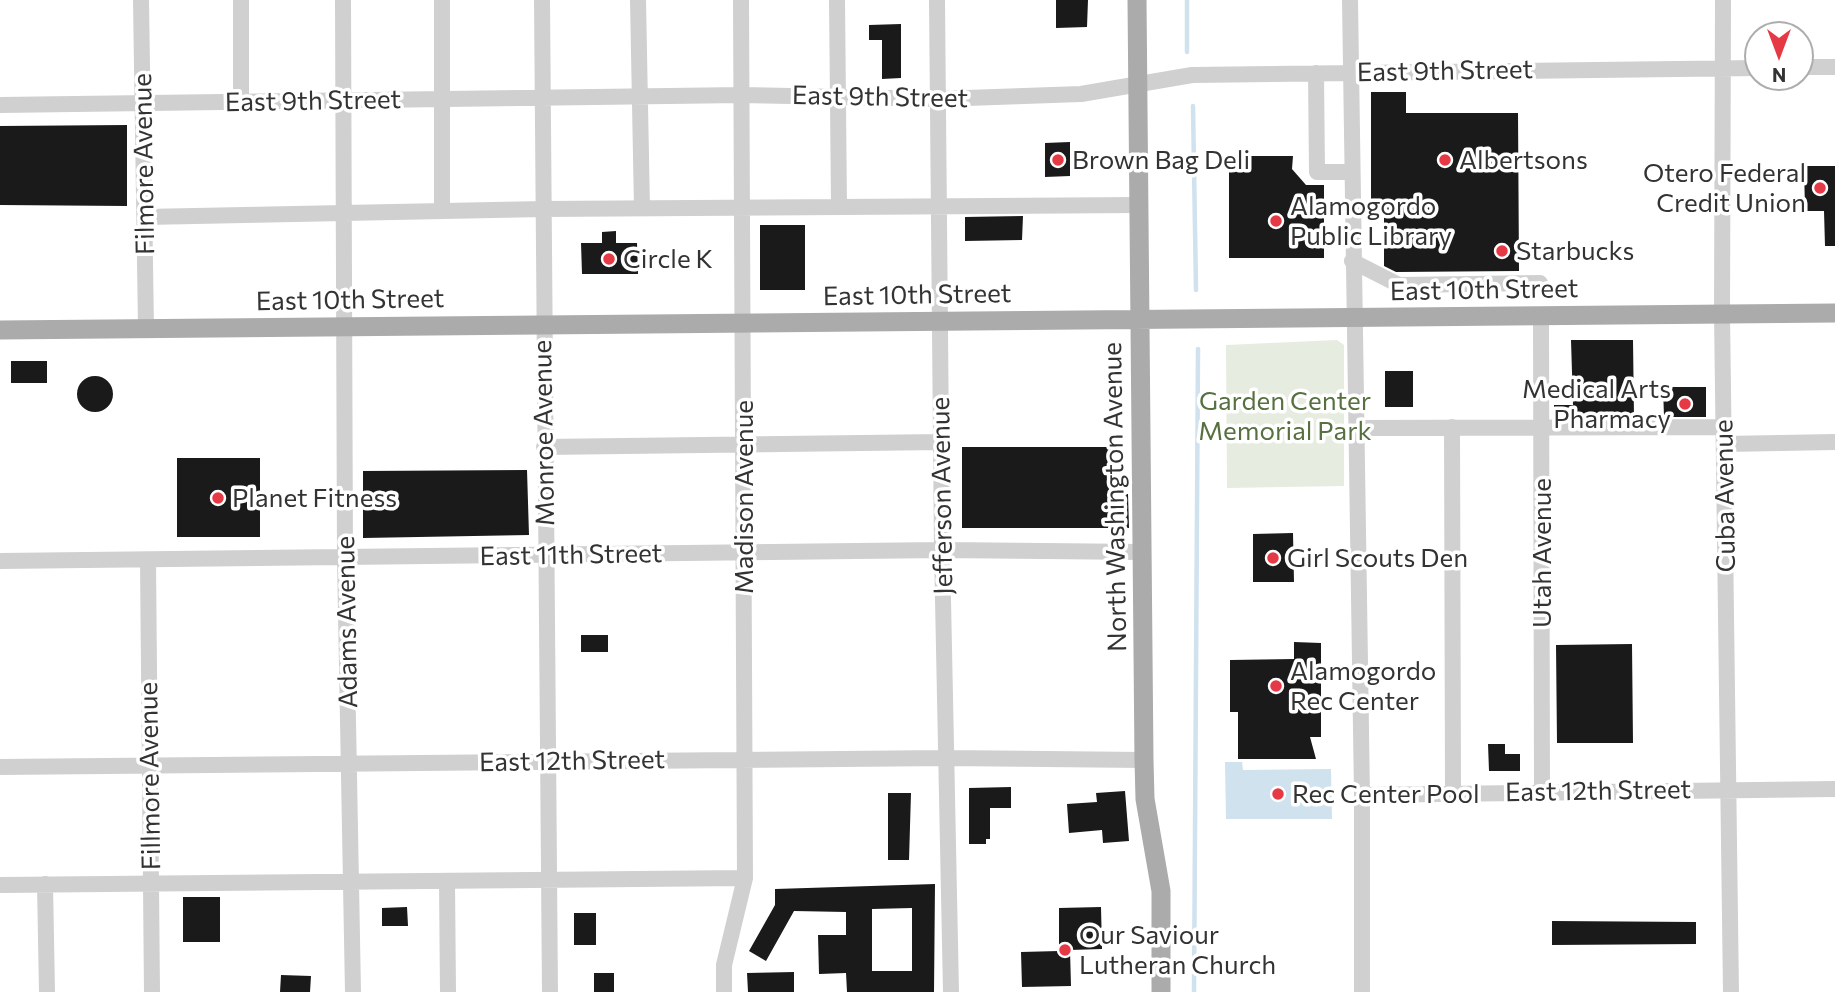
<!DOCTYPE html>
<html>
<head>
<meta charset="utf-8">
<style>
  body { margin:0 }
  #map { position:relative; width:1835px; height:992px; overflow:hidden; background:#fff; font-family:Commissioner,sans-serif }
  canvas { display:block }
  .north { position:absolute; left:1744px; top:21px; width:70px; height:70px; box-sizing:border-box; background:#fff; border:2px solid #adadad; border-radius:50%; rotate:180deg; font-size:19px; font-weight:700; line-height:28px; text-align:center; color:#333 }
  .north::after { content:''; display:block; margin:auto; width:24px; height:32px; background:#e63946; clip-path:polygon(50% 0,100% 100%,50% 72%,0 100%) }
</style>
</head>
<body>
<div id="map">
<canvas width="1835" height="992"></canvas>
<div class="north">N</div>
</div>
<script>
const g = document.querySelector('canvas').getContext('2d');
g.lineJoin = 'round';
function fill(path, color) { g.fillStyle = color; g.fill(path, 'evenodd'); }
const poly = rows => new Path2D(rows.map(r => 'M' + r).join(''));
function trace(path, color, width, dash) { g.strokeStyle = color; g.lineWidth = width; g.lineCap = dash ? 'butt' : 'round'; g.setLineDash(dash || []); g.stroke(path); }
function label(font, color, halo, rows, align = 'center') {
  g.font = font + ' Commissioner,sans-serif'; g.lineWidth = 7; g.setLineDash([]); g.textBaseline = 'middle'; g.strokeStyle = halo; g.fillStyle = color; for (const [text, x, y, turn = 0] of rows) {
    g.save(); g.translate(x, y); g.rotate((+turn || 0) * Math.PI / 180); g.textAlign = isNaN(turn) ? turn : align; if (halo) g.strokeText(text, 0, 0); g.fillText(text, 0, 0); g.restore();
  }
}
fill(poly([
  [1337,340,1344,345,1344,486,1227,488,1226,345]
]), '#e6ecdf');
fill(poly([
  [1225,762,1242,762,1243,770,1331,769,1332,819,1226,819]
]), '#cfe2ee');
trace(poly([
  [1187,0,1187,52],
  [1193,106,1196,290],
  [1194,992,1198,349]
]), '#cfe2ee', 4.5);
fill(poly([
  [1056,0,1088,0,1087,27,1056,28],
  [901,24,901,78,882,79,882,40,869,40,869,25],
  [1371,92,1406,92,1406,113,1518,113,1519,271,1396,272,1384,266,1384,207,1371,207],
  [127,125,127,206,0,205,0,126],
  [1070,142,1070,176,1045,177,1045,143],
  [1229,156,1293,156,1292,169,1306,185,1324,185,1324,258,1229,258],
  [1804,166,1835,166,1835,246,1825,246,1824,211,1805,211],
  [1023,216,1022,240,965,241,965,217],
  [760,225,805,225,805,290,760,290],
  [616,231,616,243,637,243,638,274,582,274,581,243,602,243,602,232],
  [1571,340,1633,340,1634,417,1554,417,1554,405,1573,405],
  [11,361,47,361,47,383,11,383],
  [1385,371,1413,371,1413,407,1385,407],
  '77 394a18 18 0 1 1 36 0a18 18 0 1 1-36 0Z',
  [1663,387,1706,387,1706,417,1664,417],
  [962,447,1112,447,1113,494,1128,494,1129,528,962,528],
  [177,458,260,458,260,537,177,537],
  [527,470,529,535,363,538,363,471],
  [1293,533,1294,582,1253,582,1253,534],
  [581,635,608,635,608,652,581,652],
  [1294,642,1321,643,1321,737,1310,737,1316,759,1238,759,1238,712,1230,712,1230,660,1294,659],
  [1632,644,1633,743,1557,743,1556,645],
  [1488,744,1505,744,1505,754,1520,754,1520,771,1489,771],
  [1011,787,1011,808,990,808,990,839,986,839,986,844,969,844,969,788],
  [1125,791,1129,841,1103,843,1102,830,1069,833,1067,804,1097,802,1096,793],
  [888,793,911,793,909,860,888,860],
  [935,884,934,992,847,992,846,973,819,974,818,935,846,935,846,912,794,911,766,961,749,951,775,905,775,889],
  [912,908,912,971,872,971,872,909],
  [183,897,220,897,220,942,183,942],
  [407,907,408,926,382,926,382,908],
  [1101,907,1102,949,1070,950,1071,986,1022,987,1021,952,1059,951,1059,908],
  [574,913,596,913,596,945,574,945],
  [1552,921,1696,922,1696,944,1552,945],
  [794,972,794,992,748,992,747,973],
  [594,973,614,973,614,992,594,992],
  [281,975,311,976,310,992,280,992]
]), '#1a1a1a');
trace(poly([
  [141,0,146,328],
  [343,0,345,558,353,992],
  [442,0,442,211],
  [542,0,550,992],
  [638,0,642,208],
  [837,0,839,206],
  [937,0,942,550,951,992],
  [1350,0,1362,795,1362,992],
  [1723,0,1722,314,1731,992],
  [1800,67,1835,67],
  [1316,73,1317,172,1352,172],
  [241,102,241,0],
  [0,105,742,95,938,99,1081,94,1192,75,1758,68],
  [145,217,543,209,1139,205],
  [1352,261,1399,285,1540,283],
  [1541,316,1542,791],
  [1452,427,1453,793],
  [1355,428,1724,427],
  [1725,444,1835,442],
  [544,447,941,442],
  [0,561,942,550,1142,552],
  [148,561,152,992],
  [0,767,947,758,1144,760],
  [1362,795,1835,789],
  [447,882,448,992],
  [45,884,47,992],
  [0,885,745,878],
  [724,992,724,965,745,878,741,0]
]), '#d0d0d0', 16);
trace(poly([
  [1137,0,1144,760,1145,799,1161,891,1161,992],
  [0,330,1835,313]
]), '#ababab', 19);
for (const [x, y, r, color] of [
  [1058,160,7,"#e63946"],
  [1445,160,7,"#e63946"],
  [1820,188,7,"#e63946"],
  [1276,221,7,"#e63946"],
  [1502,251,7,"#e63946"],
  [609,259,7,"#e63946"],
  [1685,404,7,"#e63946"],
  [218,498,7,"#e63946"],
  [1273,558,7,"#e63946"],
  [1276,686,7,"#e63946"],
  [1278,794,7,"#e63946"],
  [1065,950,7,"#e63946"]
]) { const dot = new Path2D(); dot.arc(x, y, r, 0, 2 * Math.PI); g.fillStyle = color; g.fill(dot); trace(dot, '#fff', 2.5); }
label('26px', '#333', '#fff', [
  ["East 9th Street",1445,71,-1],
  ["East 9th Street",880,97,1],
  ["East 9th Street",313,101,-1],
  ["Filmore Avenue",144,164,-91],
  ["East 10th Street",1484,290,-1],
  ["East 10th Street",917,295,-1],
  ["East 10th Street",350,300,-1],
  ["Monroe Avenue",544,433,-91],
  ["Jefferson Avenue",942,496,-91],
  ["Cuba Avenue",1725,496,-91],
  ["Madison Avenue",744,497,-90],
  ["North Washington Avenue",1115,497,-91],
  ["Utah Avenue",1542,553,-90],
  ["East 11th Street",571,555,-1],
  ["Adams Avenue",347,622,-91],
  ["East 12th Street",572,761,-1],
  ["Fillmore Avenue",150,776,-91],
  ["East 12th Street",1598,791,-1]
]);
label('26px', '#333', '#fff', [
  ["Brown Bag Deli",1072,160],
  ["Albertsons",1459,160],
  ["Otero Federal",1806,173,"right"],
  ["Credit Union",1806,203,"right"],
  ["Alamogordo",1290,206],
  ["Public Library",1290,236],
  ["Starbucks",1516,251],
  ["Circle K",623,259],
  ["Medical Arts",1671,389,"right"],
  ["Pharmacy",1671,419,"right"],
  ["Planet Fitness",232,498],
  ["Girl Scouts Den",1287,558],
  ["Alamogordo",1290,671],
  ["Rec Center",1290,701],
  ["Rec Center Pool",1292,794],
  ["Our Saviour",1079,935],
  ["Lutheran Church",1079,965]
], 'left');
label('26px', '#56703f', '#fff', [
  ["Garden Center",1285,401],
  ["Memorial Park",1285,431]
]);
</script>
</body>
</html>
